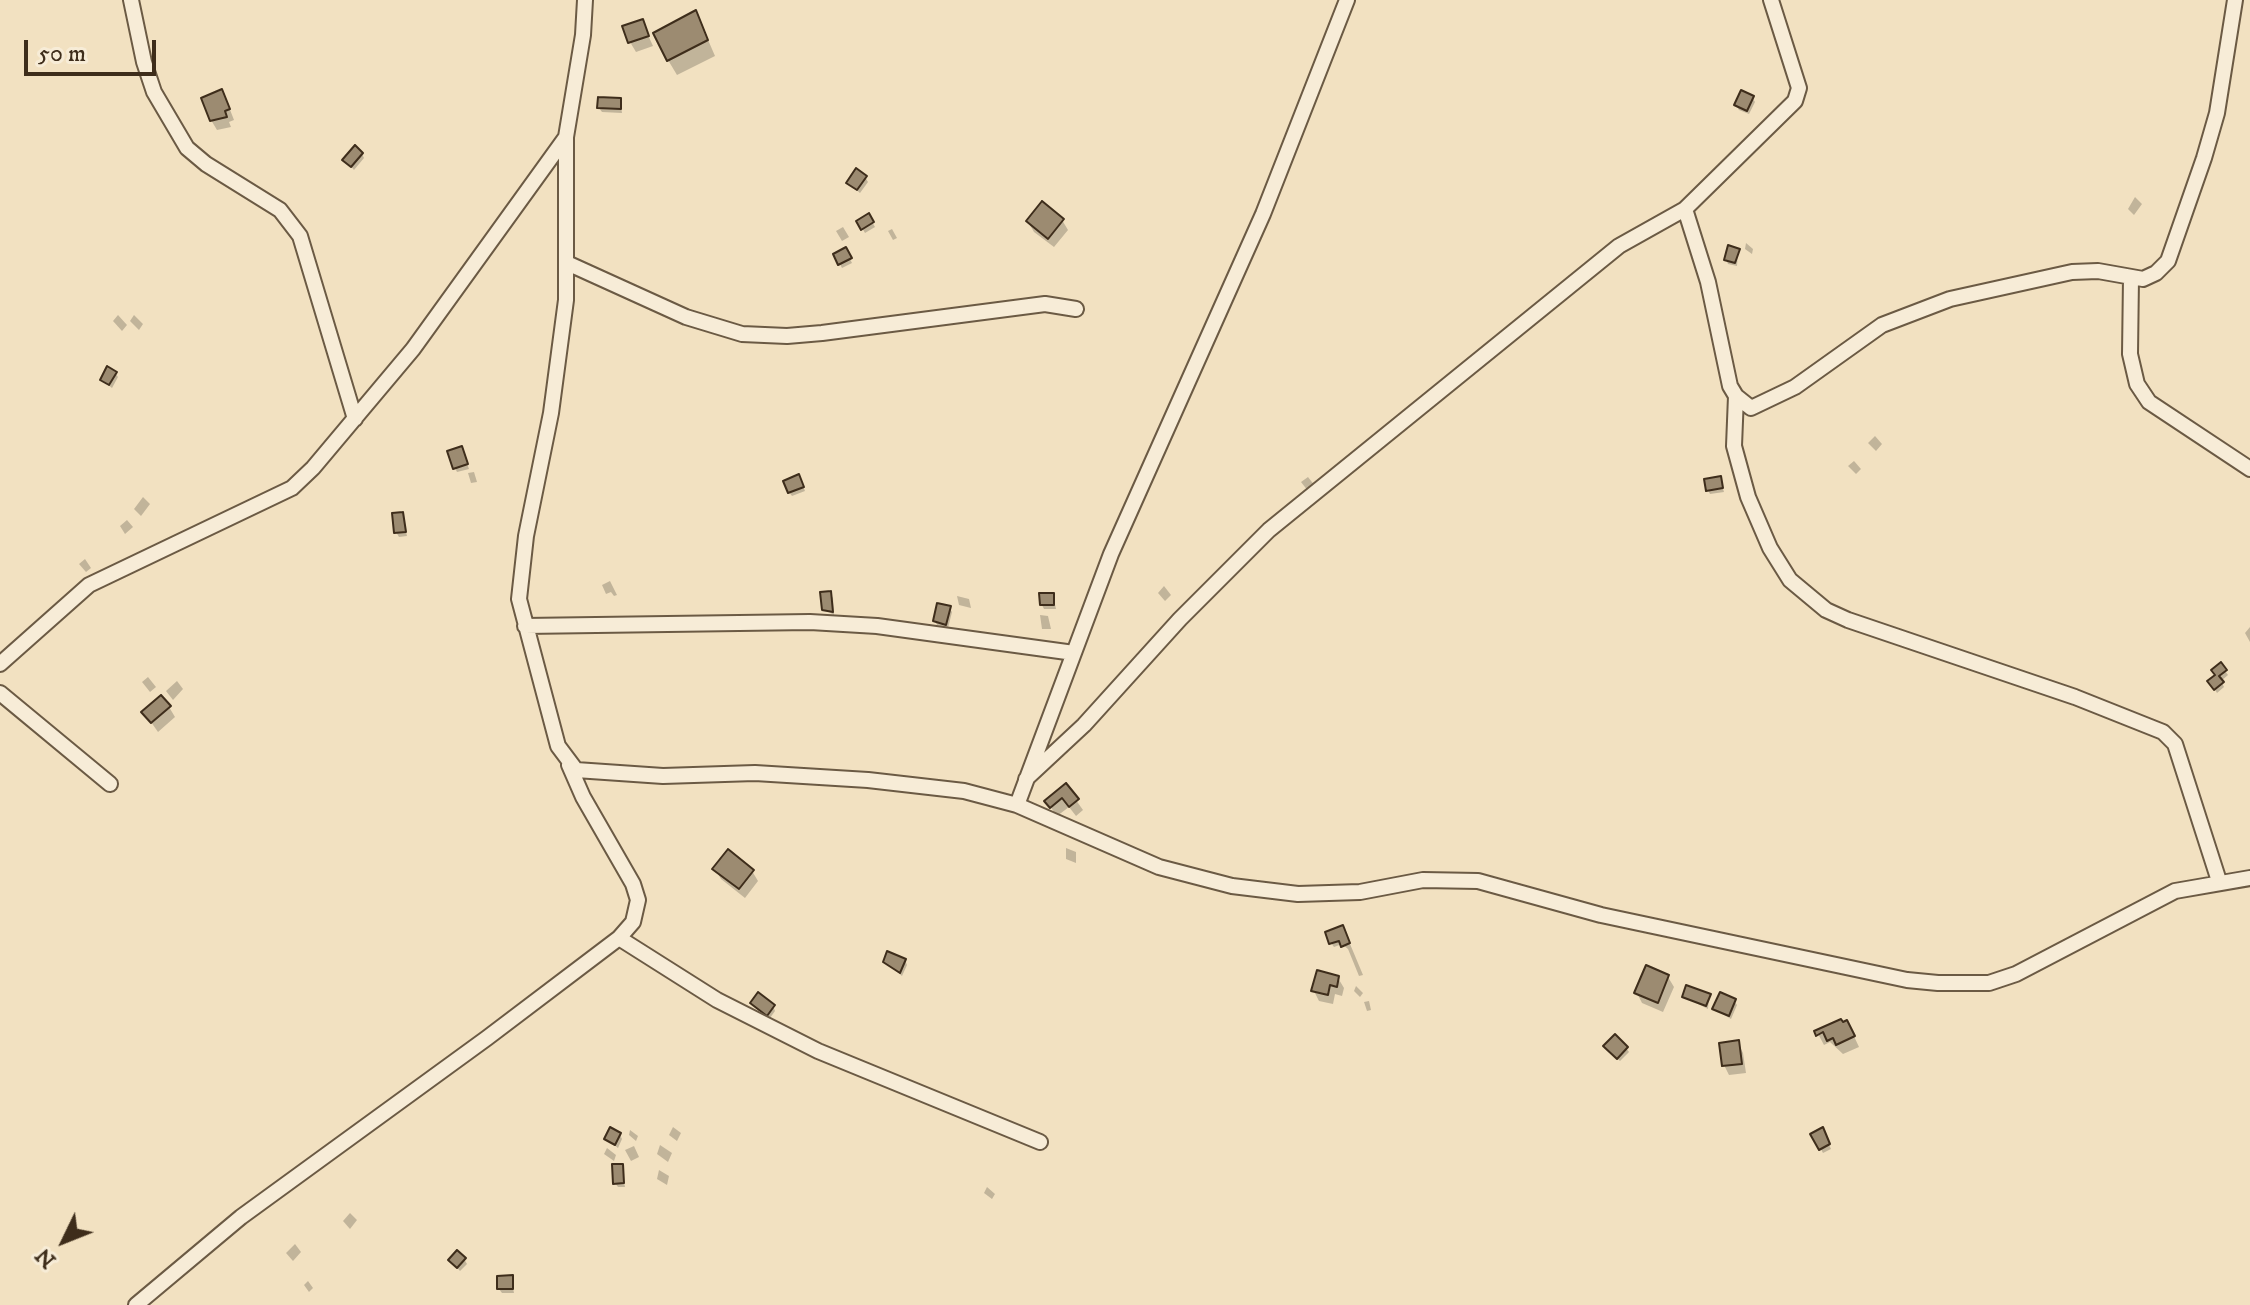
<!DOCTYPE html>
<html>
<head>
<meta charset="utf-8">
<style>
  body { margin:0 }
  #map { position:relative; width:2250px; height:1305px; overflow:hidden; background:#f2e1c1; font-family:"IM FELL DW Pica",serif }
  canvas { display:block }
  .north { position:absolute; left:24px; top:1201px; width:80px; height:80px; -webkit-text-stroke:6px #f7ecd7; paint-order:stroke; rotate:227deg; font-size:22px; font-weight:700; line-height:32px; text-align:center; color:#3e2d1b }
  .north::after { content:''; display:block; margin:auto; width:28px; height:36px; background:#3e2d1b; clip-path:polygon(50% 0,100% 100%,50% 72%,0 100%) }
  .scale { position:absolute; left:24px; top:40px; width:132px; height:36px; box-sizing:border-box; border:4px solid #3e2d1b; border-top:0; padding-left:10px; font-size:24px; line-height:28px; white-space:nowrap; color:#3e2d1b; -webkit-text-stroke:6px #f7ecd7; paint-order:stroke }
</style>
</head>
<body>
<div id="map">
<canvas width="2250" height="1305"></canvas>
<div class="north">N</div>
<div class="scale">50 m</div>
</div>
<script>
const g = document.querySelector('canvas').getContext('2d');
g.lineJoin = 'round';
function fill(path, color) { g.fillStyle = color; g.fill(path, 'evenodd'); }
const poly = rows => new Path2D(rows.map(r => 'M' + r).join(''));
function trace(path, color, width, dash) { g.strokeStyle = color; g.lineWidth = width; g.lineCap = dash ? 'butt' : 'round'; g.setLineDash(dash || []); g.stroke(path); }
fill(poly([
  [696,12,715,56,677,75,668,60],
  [642,22,653,46,636,52,630,42],
  [1752,97,1755,102,1749,114,1739,110,1736,105],
  [620,100,622,113,602,112,599,108],
  [227,102,234,120,229,122,231,127,217,130,211,120],
  [362,154,364,158,354,170,345,160],
  [865,177,868,182,860,193,848,183],
  [2135,197,2142,204,2134,215,2128,209],
  [868,215,875,227,865,233,858,221],
  [1062,220,1068,230,1054,247,1034,232,1028,222],
  [843,227,849,237,842,241,836,231],
  [892,229,897,238,893,240,888,231],
  [1746,243,1753,249,1752,254,1745,249],
  [845,249,852,263,842,268,835,255],
  [1738,251,1737,266,1728,264,1726,259],
  [118,315,127,325,122,331,113,321],
  [134,315,143,324,139,330,130,321],
  [115,373,118,377,112,388,102,380],
  [1875,436,1882,444,1876,451,1868,443],
  [463,453,469,469,457,472,455,468],
  [1854,461,1861,469,1856,474,1848,466],
  [474,472,477,482,471,483,468,473],
  [1308,477,1315,486,1308,491,1301,482],
  [1720,479,1724,492,1710,494,1708,490],
  [801,481,805,491,792,496,789,492],
  [143,497,150,504,141,516,134,509],
  [402,514,407,536,399,537,396,532],
  [127,520,133,527,125,534,120,526],
  [85,559,91,568,86,572,79,564],
  [610,581,617,595,614,596,611,592,606,594,602,585],
  [1164,586,1171,595,1165,601,1158,593],
  [830,593,833,598,834,615,824,609],
  [1053,595,1056,609,1044,609,1042,605],
  [957,596,969,599,971,608,959,605],
  [949,608,952,612,948,628,937,625,935,621],
  [1040,615,1048,616,1051,629,1042,629],
  [2250,627,2250,642,2245,633],
  [2225,671,2228,675,2221,681,2224,687,2217,693,2210,682],
  [148,677,156,687,150,692,142,682],
  [177,681,183,689,173,700,166,691],
  [169,707,175,717,158,732,144,712],
  [1066,786,1083,810,1076,816,1069,807,1057,816,1047,802],
  [1066,848,1076,852,1076,863,1066,859],
  [715,869,752,871,758,881,745,898,721,879],
  [1345,932,1363,975,1359,976,1348,949,1342,944,1334,947,1331,943],
  [905,960,907,965,902,976,885,962],
  [1668,977,1674,987,1663,1012,1642,1003,1637,993],
  [1338,978,1344,988,1342,996,1335,994,1333,1004,1319,1001,1314,991],
  [1356,986,1363,993,1360,997,1354,991],
  [1709,996,1708,1009,1684,997],
  [1369,1001,1371,1010,1367,1011,1364,1002],
  [1734,1001,1737,1005,1731,1019,1714,1009],
  [752,1003,773,1006,775,1011,770,1018],
  [1840,1021,1852,1032,1859,1047,1843,1054,1830,1042,1824,1045,1817,1032],
  [1738,1043,1743,1053,1746,1073,1729,1075,1724,1065],
  [1626,1048,1629,1052,1620,1061,1608,1050],
  [673,1127,681,1133,677,1141,669,1135],
  [630,1130,638,1136,636,1141,629,1135],
  [1822,1130,1831,1149,1823,1153,1813,1135],
  [620,1135,622,1139,618,1148,606,1139],
  [660,1145,672,1153,668,1162,657,1154],
  [634,1146,639,1157,631,1161,625,1150],
  [607,1148,616,1155,614,1161,604,1154],
  [621,1166,625,1187,618,1187,615,1183],
  [659,1170,669,1176,667,1185,657,1179],
  [987,1187,995,1194,992,1199,984,1193],
  [350,1213,357,1220,350,1229,343,1221],
  [295,1244,301,1252,293,1261,286,1253],
  [464,1259,467,1264,460,1271,450,1260],
  [511,1278,514,1293,502,1293,499,1289],
  [308,1281,313,1288,309,1292,304,1285]
]), '#0003');
const building = poly([
  [696,10,708,40,667,61,653,33,696,10],
  [643,19,649,36,628,43,622,26,643,19],
  [222,89,230,109,225,111,227,117,210,121,201,98,222,89],
  [1741,90,1754,96,1747,111,1734,105,1741,90],
  [598,97,621,98,621,109,597,108,598,97],
  [355,145,363,153,351,167,342,160,355,145],
  [856,168,867,176,857,190,846,183,856,168],
  [1042,201,1064,219,1048,239,1026,221,1042,201],
  [869,213,874,222,861,230,856,221,869,213],
  [1728,245,1740,249,1735,263,1724,260,1728,245],
  [846,247,852,258,838,265,833,254,846,247],
  [107,366,117,372,109,385,100,380,107,366],
  [462,446,468,464,453,469,447,451,462,446],
  [799,474,804,487,788,493,783,481,799,474],
  [1721,476,1723,488,1706,491,1704,479,1721,476],
  [403,512,406,532,394,533,392,513,403,512],
  [831,591,833,612,822,610,820,592,831,591],
  [1039,593,1054,593,1054,605,1040,605,1039,593],
  [937,603,951,606,946,625,933,621,937,603],
  [2221,662,2227,670,2219,676,2224,682,2214,690,2207,681,2215,675,2211,670,2221,662],
  [161,695,171,706,151,723,141,712,161,695],
  [1066,783,1079,799,1069,807,1062,798,1050,808,1044,801,1066,783],
  [728,849,754,870,739,889,712,869,728,849],
  [1343,925,1350,943,1341,947,1339,941,1329,944,1325,932,1343,925],
  [887,951,906,959,900,973,883,962,887,951],
  [1646,965,1669,975,1658,1003,1634,993,1646,965],
  [1317,970,1339,976,1337,987,1330,985,1328,995,1311,991,1317,970],
  [1686,985,1711,994,1706,1006,1682,997,1686,985],
  [758,992,775,1005,767,1016,750,1003,758,992],
  [1720,992,1736,999,1729,1016,1712,1009,1720,992],
  [1841,1019,1843,1022,1847,1020,1855,1036,1836,1045,1833,1038,1827,1041,1823,1032,1816,1036,1814,1031,1841,1019],
  [1615,1034,1628,1047,1617,1059,1603,1046,1615,1034],
  [1739,1040,1742,1064,1722,1066,1719,1043,1739,1040],
  [610,1127,621,1133,615,1145,604,1139,610,1127],
  [1823,1127,1830,1144,1819,1150,1810,1134,1823,1127],
  [612,1164,623,1164,624,1183,613,1184,612,1164],
  [457,1250,466,1258,457,1268,448,1260,457,1250],
  [513,1275,513,1289,497,1289,497,1276,513,1275]
]);
fill(building, '#9c8b71');
trace(building, '#3e2d1b', 2);
const street = poly([
  [131,0,144,62,154,92,187,148,206,164,280,210,300,236,355,419],
  [566,137,566,300,551,413,526,536,519,599,558,746,576,770,663,776,755,773,868,780,964,791,1017,805,1159,867,1232,886,1298,894,1360,892,1423,880,1478,881,1601,915,1907,980,1938,983,1989,983,2016,974,2175,891,2250,878],
  [1685,209,1708,282,1730,386,1736,396,1751,408,1795,387,1882,325,1950,299,2072,272,2098,271,2143,279,2156,273,2168,261,2204,158,2217,113,2235,0],
  [567,263,686,317,742,334,787,336,822,333,1045,304,1076,309],
  [2131,278,2130,354,2137,384,2149,402,2250,469],
  [1736,396,1734,446,1748,497,1770,548,1790,580,1826,610,1848,620,2075,697,2163,732,2175,744,2219,881],
  [525,626,810,622,877,626,1074,653],
  [0,664,89,585,292,488,313,468,413,349,566,137,583,35,585,0],
  [0,693,110,784],
  [1026,779,1084,725,1180,619,1269,530,1619,246,1685,209,1795,101,1799,88,1771,0],
  [1017,805,1111,554,1263,214,1347,0],
  [619,938,717,1000,818,1051,1040,1142],
  [136,1305,241,1217,487,1038,619,938,633,922,638,900,633,884,583,797,569,765]
]);
trace(street, '#6b5a44', 18);
trace(street, '#f7ecd7', 14);
</script>
</body>
</html>
